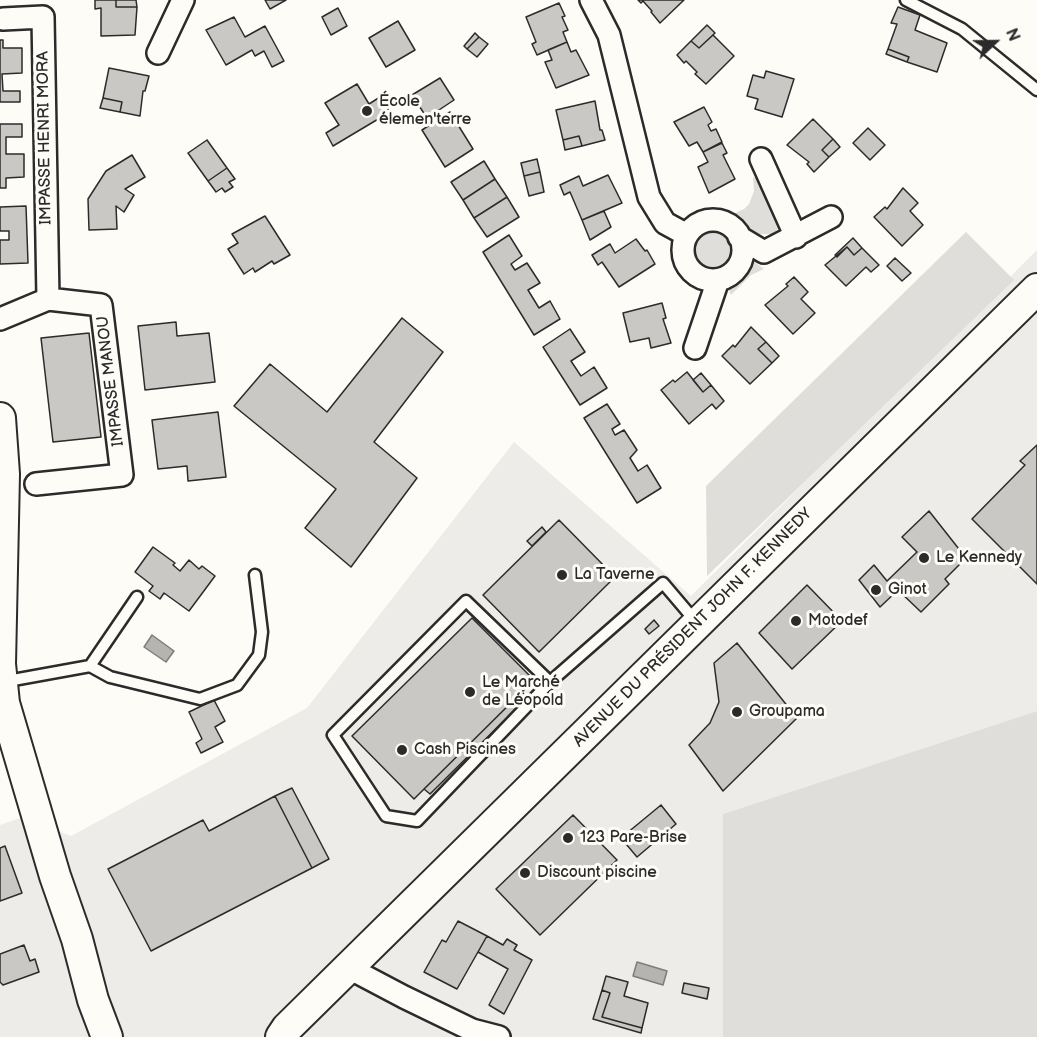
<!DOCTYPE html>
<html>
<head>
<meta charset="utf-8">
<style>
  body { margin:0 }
  #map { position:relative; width:1037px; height:1037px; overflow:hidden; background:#fdfcf7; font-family:"Balsamiq Sans",sans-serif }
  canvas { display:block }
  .north { position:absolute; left:965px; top:12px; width:60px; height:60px; -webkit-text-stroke:4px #fdfcf7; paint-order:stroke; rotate:68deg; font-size:16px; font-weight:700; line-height:24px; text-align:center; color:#2b2b2b }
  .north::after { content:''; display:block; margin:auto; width:21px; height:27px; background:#2b2b2b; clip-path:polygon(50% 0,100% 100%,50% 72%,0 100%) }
</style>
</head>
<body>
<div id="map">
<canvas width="1037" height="1037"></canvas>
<div class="north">N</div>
</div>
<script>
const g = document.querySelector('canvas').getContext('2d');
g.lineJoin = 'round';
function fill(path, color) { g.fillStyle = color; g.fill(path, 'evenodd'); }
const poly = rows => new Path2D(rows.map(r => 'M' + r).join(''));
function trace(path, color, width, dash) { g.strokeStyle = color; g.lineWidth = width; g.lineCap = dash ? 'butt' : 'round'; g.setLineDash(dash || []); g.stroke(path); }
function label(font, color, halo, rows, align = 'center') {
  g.font = font + ' "Balsamiq Sans",sans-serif'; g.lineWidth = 6; g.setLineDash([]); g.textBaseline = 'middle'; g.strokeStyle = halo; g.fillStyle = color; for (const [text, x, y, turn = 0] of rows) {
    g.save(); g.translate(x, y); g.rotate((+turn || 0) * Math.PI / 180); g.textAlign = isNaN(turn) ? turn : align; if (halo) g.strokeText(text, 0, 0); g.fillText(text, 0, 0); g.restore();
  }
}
fill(poly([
  [1037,250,1037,711,723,814,723,1037,0,1037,0,825,23,817,71,836,307,708,514,442,691,596]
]), '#edece8');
fill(poly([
  [753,177,762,181,780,227,773,234,756,234,741,224,733,214,744,209,749,204,754,191],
  '690 250a22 22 0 1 1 44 0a22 22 0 1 1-44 0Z',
  [966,232,1014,280,707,576,706,486],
  [752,260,764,269,751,275,731,295,728,288,740,277,746,263],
  [1037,711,1037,1037,723,1037,723,814]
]), '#dfdeda');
const water = poly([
  [152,635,174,651,166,662,144,647,152,635],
  [637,962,667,971,663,985,633,976,637,962]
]);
fill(water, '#b5b4b1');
trace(water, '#7e7d7b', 1.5);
const building = poly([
  [95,0,116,0,116,7,137,7,135,35,101,36,101,8,95,9,95,0],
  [116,0,136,0,137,7,116,7,116,0],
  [265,0,286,0,270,9,265,0],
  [638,0,684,0,660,23,651,12,652,11,643,1,641,3,638,0],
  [559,3,565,16,562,17,568,30,563,32,567,42,537,55,532,44,536,42,526,17,559,3],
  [898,7,920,15,915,30,947,43,937,72,907,62,909,57,888,49,897,24,891,23,898,7],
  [338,8,347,26,331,35,322,17,338,8],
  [234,17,245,37,265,26,284,61,272,67,264,51,255,56,252,50,226,65,206,30,234,17],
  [398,21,415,50,386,67,369,38,398,21],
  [707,25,715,33,699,48,691,41,707,25],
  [475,33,479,37,467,49,464,46,475,33],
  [713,35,734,56,706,84,695,74,697,72,686,61,684,63,677,55,691,41,699,48,713,35],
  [479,37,488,44,477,57,467,49,479,37],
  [0,40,3,40,3,48,22,48,22,73,2,74,3,91,20,91,20,102,0,102,0,40],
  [567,42,571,52,576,50,589,75,556,88,545,62,552,60,548,50,567,42],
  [888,49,909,57,907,62,886,54,888,49],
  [109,68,149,76,145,91,143,91,140,116,120,112,122,102,103,98,109,68],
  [766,71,794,79,782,117,755,109,758,99,747,96,753,75,764,78,766,71],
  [440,78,454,100,427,118,412,95,440,78],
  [357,84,369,104,380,97,390,112,333,146,326,133,339,125,325,103,357,84],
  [103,98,122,102,120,112,100,108,103,98],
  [595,101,600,130,602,130,605,140,582,146,579,136,563,140,556,110,595,101],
  [704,107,712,122,708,125,711,131,716,129,722,142,703,152,697,142,689,146,674,122,704,107],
  [450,112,473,149,445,167,422,130,450,112],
  [813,119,833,139,822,150,829,157,814,172,807,164,809,162,787,145,813,119],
  [0,124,22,124,22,137,6,137,6,154,24,154,24,177,6,178,6,188,0,188,0,124],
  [868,128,885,145,870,160,853,143,868,128],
  [579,136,582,146,565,150,563,140,579,136],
  [833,139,840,147,829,157,822,150,833,139],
  [207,140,227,168,208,181,188,153,207,140],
  [722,143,727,153,723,155,735,179,709,193,698,167,708,162,703,152,722,143],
  [132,155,145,177,125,189,134,195,124,212,116,206,117,229,89,230,88,199,106,171,132,155],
  [537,159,540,172,524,176,521,163,537,159],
  [484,161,495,179,463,200,451,182,484,161],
  [227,168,235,179,229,182,233,187,225,192,222,188,216,192,208,181,227,168],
  [540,172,544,192,529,196,524,176,540,172],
  [608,175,622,203,582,220,570,192,564,195,560,185,579,176,583,186,608,175],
  [495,179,507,197,474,218,463,200,495,179],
  [903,188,918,203,910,211,923,225,902,246,874,217,885,207,887,209,903,188],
  [507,197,519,217,487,237,474,218,507,197],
  [26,206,28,263,0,264,0,240,9,240,9,231,0,231,0,207,26,206],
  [604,211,611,227,590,240,582,220,604,211],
  [265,216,290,255,274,264,272,261,255,272,253,268,244,274,228,249,238,243,232,234,265,216],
  [509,235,522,256,511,264,515,270,527,263,540,283,528,290,539,308,550,301,560,319,534,335,483,252,509,235],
  [853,238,862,248,854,255,847,247,837,257,835,255,853,238],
  [636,239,645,251,647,250,655,264,619,287,602,262,598,265,592,255,610,244,615,253,636,239],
  [847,247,854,255,862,248,879,265,871,272,866,267,846,286,825,265,847,247],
  [895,258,911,273,902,281,887,266,895,258],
  [794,277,808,292,801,299,815,313,793,334,765,305,788,286,786,284,794,277],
  [662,303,666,318,663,319,671,343,651,348,649,338,630,342,623,313,662,303],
  [402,318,443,352,374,442,417,478,351,567,305,528,336,489,234,406,270,364,327,412,402,318],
  [176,322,177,336,209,333,215,382,145,390,138,326,176,322],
  [751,327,766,342,758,349,772,363,750,384,722,356,733,345,735,347,751,327],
  [570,329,585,352,571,361,581,376,594,367,607,388,580,405,543,347,570,329],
  [89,333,101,437,53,442,41,338,89,333],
  [766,342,779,356,772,363,758,349,766,342],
  [687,372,703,392,711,385,724,401,716,409,712,404,689,424,661,390,673,380,675,382,687,372],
  [701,373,711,385,703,392,693,380,701,373],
  [607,404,620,424,612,429,615,435,624,430,637,450,630,458,638,471,647,465,661,488,637,503,584,418,607,404],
  [218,412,226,477,188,481,187,466,158,469,152,420,218,412],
  [1037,445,1037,584,972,519,1025,465,1020,461,1037,445],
  [929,511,966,558,945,579,949,584,921,612,898,590,880,607,859,580,874,565,887,581,917,552,902,537,929,511],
  [559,520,615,577,539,652,483,595,559,520],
  [542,527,546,532,532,546,527,541,542,527],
  [153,547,175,563,173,565,180,571,189,560,199,569,202,566,215,576,189,611,164,593,160,599,149,591,153,586,135,572,153,547],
  [807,585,842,621,792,669,759,633,807,585],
  [472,618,534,680,414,799,352,736,472,618],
  [654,620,659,626,649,634,645,629,654,620],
  [737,643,797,718,723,791,689,745,710,723,719,702,714,663,737,643],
  [522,692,527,698,430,794,424,789,522,692],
  [214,700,225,721,215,727,223,742,201,753,196,743,202,739,189,712,214,700],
  [292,788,329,859,312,868,275,796,292,788],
  [275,796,312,868,151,951,108,869,203,820,209,831,275,796],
  [661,805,676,824,637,857,621,838,661,805],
  [573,815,617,860,540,935,496,889,573,815],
  [5,846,22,893,0,901,0,848,5,846],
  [458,921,487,936,457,989,424,972,442,940,446,942,458,921],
  [487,936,503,945,507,939,517,945,514,950,532,960,504,1014,489,1005,508,969,478,952,487,936],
  [24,945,30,961,35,959,39,972,3,985,0,982,0,954,24,945],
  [606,976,628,982,624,996,648,1003,642,1028,602,1017,610,993,602,990,606,976],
  [684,983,709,988,707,999,682,993,684,983],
  [602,990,610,993,602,1017,642,1028,641,1033,593,1019,602,990]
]);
fill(building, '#c9c8c4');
trace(building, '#2b2b2b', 1.5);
const lane = poly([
  [906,0,962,29,1037,90],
  [90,666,137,597],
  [2,682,90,666,110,677,200,699,237,685,259,655,262,632,255,575],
  [550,682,417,821,386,816,333,735,466,601,550,682,663,583,697,623]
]);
const street = poly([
  [591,0,609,35,649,197,665,223,687,235],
  [3,19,43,17,48,299],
  [158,53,183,0],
  [761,159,796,237],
  '683 250a30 30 0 1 1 60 0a30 30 0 1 1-60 0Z',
  [739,237,764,252,831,217],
  [0,319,48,299,101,305,122,475,36,484],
  [695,348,718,280],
  [349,968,404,997,472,1030,499,1037]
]);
const secondary = poly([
  [0,418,4,474,0,664,4,703,55,876,77,939,93,1000,107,1037],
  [281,1037,287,1028,1037,289]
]);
trace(lane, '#2b2b2b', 15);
trace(street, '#2b2b2b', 26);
trace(secondary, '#2b2b2b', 34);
trace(lane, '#fdfcf7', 10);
trace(street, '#fdfcf7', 21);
trace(secondary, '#fdfcf7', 30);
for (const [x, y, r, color] of [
  [367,111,6,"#2b2b2b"],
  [924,558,6,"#2b2b2b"],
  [562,575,6,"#2b2b2b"],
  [876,590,6,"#2b2b2b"],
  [796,621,6,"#2b2b2b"],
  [470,692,6,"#2b2b2b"],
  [737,712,6,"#2b2b2b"],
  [402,750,6,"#2b2b2b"],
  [568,838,6,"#2b2b2b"],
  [525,873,6,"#2b2b2b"]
]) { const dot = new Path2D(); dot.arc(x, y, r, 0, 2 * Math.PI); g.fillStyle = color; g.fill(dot); trace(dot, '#fdfcf7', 2); }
label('16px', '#2b2b2b', '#fdfcf7', [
  ["École",379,102],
  ["élemen'terre",379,120],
  ["Le Kennedy",936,558],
  ["La Taverne",574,575],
  ["Ginot",888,590],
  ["Motodef",808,621],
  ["Le Marché",482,683],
  ["de Léopold",482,701],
  ["Groupama",749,712],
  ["Cash Piscines",414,750],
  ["123 Pare-Brise",580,838],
  ["Discount piscine",537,873]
], 'left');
label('16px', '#2b2b2b', '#fdfcf7', [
  ["IMPASSE HENRI MORA",45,138,-91],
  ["IMPASSE MANOU",111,381,-97],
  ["AVENUE DU PRÉSIDENT JOHN F. KENNEDY",693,628,-45]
]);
</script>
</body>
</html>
